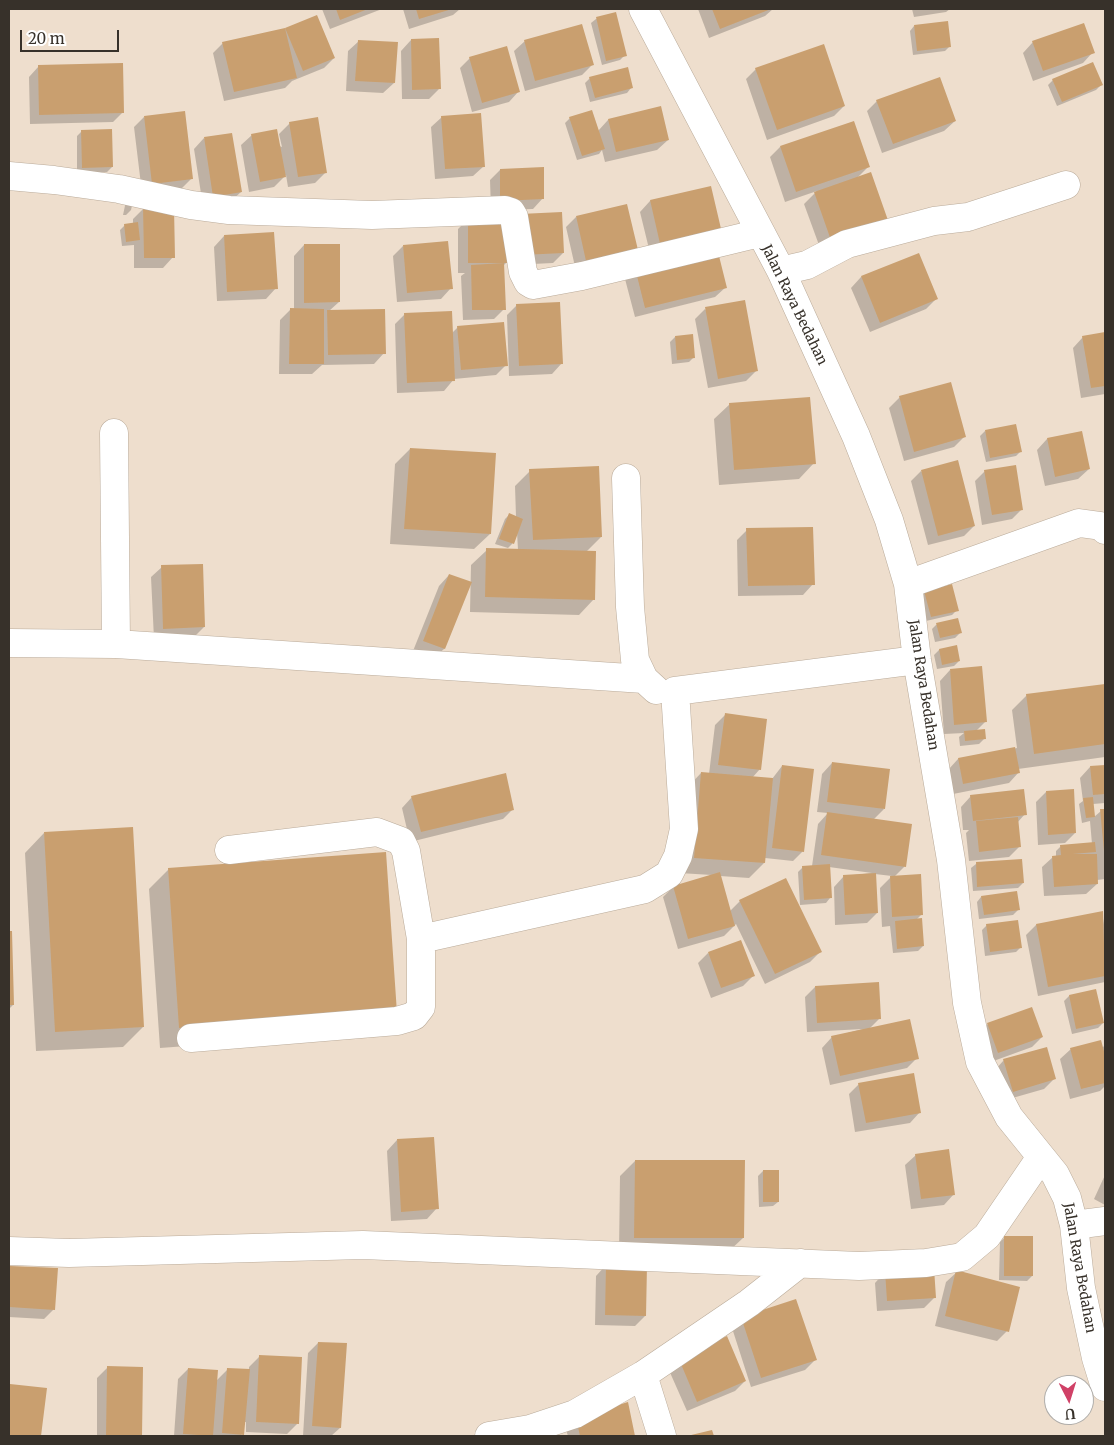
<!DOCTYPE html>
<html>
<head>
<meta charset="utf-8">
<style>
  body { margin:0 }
  #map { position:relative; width:1114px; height:1445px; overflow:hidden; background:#eedecd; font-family:Merriweather,serif }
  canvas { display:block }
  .frame { position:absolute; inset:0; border:10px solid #37312a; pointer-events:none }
  .north { position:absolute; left:1044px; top:1375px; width:50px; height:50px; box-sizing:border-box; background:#fff; border:1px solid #afadaa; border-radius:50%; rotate:175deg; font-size:14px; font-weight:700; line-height:20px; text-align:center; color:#37312a }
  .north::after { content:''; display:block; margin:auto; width:18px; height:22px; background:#d04167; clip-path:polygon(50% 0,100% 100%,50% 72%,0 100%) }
  .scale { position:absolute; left:20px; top:30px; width:99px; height:22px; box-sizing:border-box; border:2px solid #37312a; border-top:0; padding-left:6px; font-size:15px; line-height:18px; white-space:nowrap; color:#37312a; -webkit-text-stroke:4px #fff; paint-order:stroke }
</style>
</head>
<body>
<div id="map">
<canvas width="1114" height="1445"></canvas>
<div class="frame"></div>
<div class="north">U</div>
<div class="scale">20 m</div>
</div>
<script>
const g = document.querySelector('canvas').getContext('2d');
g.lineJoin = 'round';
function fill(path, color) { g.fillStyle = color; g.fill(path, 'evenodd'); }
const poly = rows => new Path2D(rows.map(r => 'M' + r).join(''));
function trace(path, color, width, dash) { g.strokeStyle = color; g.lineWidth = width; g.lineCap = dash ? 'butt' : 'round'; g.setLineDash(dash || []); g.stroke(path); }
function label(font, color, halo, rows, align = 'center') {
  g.font = font + ' Merriweather,serif'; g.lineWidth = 5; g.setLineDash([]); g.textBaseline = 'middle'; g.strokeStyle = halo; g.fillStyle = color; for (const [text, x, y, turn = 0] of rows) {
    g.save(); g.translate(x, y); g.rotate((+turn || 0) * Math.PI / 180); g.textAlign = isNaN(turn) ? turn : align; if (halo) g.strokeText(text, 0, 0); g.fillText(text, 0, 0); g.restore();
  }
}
fill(poly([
  [322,9,382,9,330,29],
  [403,9,460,9,453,15,409,29],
  [698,9,773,9,765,16,709,38],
  [912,9,950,9,946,12,914,17],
  [615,14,625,55,620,60,602,65,591,23,596,19],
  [914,26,950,46,945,51,913,55,910,31],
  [286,29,334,58,324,68,292,81,285,88,224,101,213,53,223,43],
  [411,40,439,89,429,99,402,99,401,51],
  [359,41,394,83,383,93,346,91,348,51],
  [525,41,592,65,582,75,525,91,514,51],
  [1033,42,1093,52,1083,63,1033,81,1023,53],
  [470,58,519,91,509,102,472,112,460,68],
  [39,66,123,112,113,122,30,124,29,77],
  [756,69,844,106,834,116,767,140,746,79],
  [590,78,631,88,627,93,590,102,585,83],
  [1053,80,1101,85,1096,90,1057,106,1048,85],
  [877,101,955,121,944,131,882,153,867,111],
  [660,108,668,140,657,150,605,162,602,150,599,154,577,160,565,123,570,118,598,131,608,120],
  [144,117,191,179,181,189,142,193,134,127],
  [442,117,484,166,473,176,435,179,431,127],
  [290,123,326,172,315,183,288,187,286,175,274,187,249,192,241,145,252,135,282,147,279,134],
  [853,123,868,167,857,178,823,256,804,204,817,191,785,202,770,157,780,147],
  [82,131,112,167,107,172,77,172,77,136],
  [204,138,241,192,230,202,203,206,194,149],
  [500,170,543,198,533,209,491,210,490,180],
  [710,187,651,257,640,212,650,201],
  [134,197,131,210,126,215,123,215,126,201],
  [143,209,173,257,163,268,134,268,134,245,122,246,120,230,125,225,133,224,133,219],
  [576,217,636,249,576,271,566,227],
  [469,218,507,262,503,266,504,309,494,319,463,320,461,276,465,273,458,273,458,229],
  [510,225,563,253,553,263,512,265],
  [224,236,276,288,266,299,217,301,214,247],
  [304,245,339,302,329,311,384,353,374,364,322,365,312,374,279,374,280,320,290,310,294,310,294,256],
  [403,246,451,288,441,299,397,302,393,256],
  [918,255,936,299,926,309,870,332,851,288,861,277],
  [636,269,726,287,715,297,635,317,625,279],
  [517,305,562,363,552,374,509,376,507,315],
  [705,309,756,371,746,381,708,388,695,319],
  [405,314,452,333,458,327,506,365,496,375,454,379,444,391,397,393,395,324],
  [1105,334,1105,394,1081,398,1073,348,1083,337],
  [675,337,694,357,689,362,672,364,670,342],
  [900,397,964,437,954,447,904,461,889,408],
  [730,404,814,463,799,479,719,485,714,419],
  [985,431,1021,451,1016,456,986,462,980,436],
  [1081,432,1089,469,1078,479,1045,486,1037,450,1047,439],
  [410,449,490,534,474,549,390,544,395,464],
  [530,471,601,537,586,552,594,599,579,615,470,612,471,565,487,550,518,550,517,532,512,544,508,548,495,544,505,519,509,515,516,517,515,486],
  [921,471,974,526,964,536,928,545,911,481],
  [985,471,1022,509,1012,519,982,525,975,481],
  [747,530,813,584,803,595,738,596,737,540],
  [162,567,204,627,194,637,154,639,151,577],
  [449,575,470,583,444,649,433,659,413,651,439,586],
  [925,592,957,610,952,615,926,621,920,597],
  [957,619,960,633,955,638,935,642,932,629,936,625],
  [956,646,959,661,954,666,937,669,934,655,939,650],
  [950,670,986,721,976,731,984,739,979,744,960,746,959,737,964,733,944,734,940,681],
  [1105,685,1105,757,1018,769,1019,772,1009,783,953,794,948,770,958,759,1017,748,1012,710,1027,695],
  [725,715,760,769,752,778,772,779,782,766,803,851,793,861,765,858,764,863,749,878,720,876,730,911,740,901,820,952,810,962,765,984,736,924,724,936,678,949,663,897,673,887,712,875,679,873,686,789,701,773,709,774,715,725],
  [832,763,884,809,873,820,905,866,894,877,922,914,916,920,923,946,918,951,893,953,890,926,882,927,880,888,892,876,875,874,877,913,867,923,835,925,834,887,844,876,872,873,829,867,830,898,826,903,800,905,798,872,803,867,812,866,818,824,828,813,817,812,822,774],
  [1105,766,1105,803,1093,804,1094,817,1101,811,1105,810,1105,879,1097,880,1097,884,1086,894,1044,896,1042,867,1053,857,1056,857,1056,851,1061,846,1092,844,1090,821,1082,823,1079,804,1083,801,1080,778,1090,767],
  [1046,792,1075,833,1065,843,1038,845,1036,802],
  [971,796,1025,814,1017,823,1019,847,1009,857,969,861,966,833,969,830,963,830,961,807],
  [412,797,513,809,503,819,410,842,402,808],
  [44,833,143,1027,123,1047,36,1051,25,853],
  [976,864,1023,883,1018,888,973,891,971,868],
  [169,869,376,1032,160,1048,149,889],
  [981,897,1018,910,1013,915,979,919,977,902],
  [1102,913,1105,930,1105,982,1038,996,1026,935,1036,925],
  [987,925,1021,947,1016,952,985,956,982,930],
  [9,932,11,932,13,1005,9,1009],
  [708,953,753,976,743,986,711,998,698,963],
  [815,987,880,1018,869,1029,917,1058,907,1068,830,1085,822,1048,832,1037,863,1029,807,1032,805,997],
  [1095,990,1103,1023,1098,1028,1072,1034,1064,1001,1069,996],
  [988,1024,1042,1037,1032,1047,988,1063,977,1034],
  [1105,1045,1105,1086,1100,1091,1070,1099,1060,1059,1071,1049,1102,1048],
  [1004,1060,1055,1078,1044,1089,1002,1101,994,1071],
  [859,1084,920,1112,910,1123,855,1132,849,1094],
  [397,1140,437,1208,427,1219,391,1221,387,1151],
  [916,1155,954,1194,944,1205,911,1209,905,1165],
  [635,1161,743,1238,727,1253,619,1252,620,1176],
  [763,1171,778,1202,773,1206,759,1207,758,1176],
  [1105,1175,1105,1205,1094,1199],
  [1005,1237,1032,1276,1027,1281,999,1280,1000,1242],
  [606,1265,645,1316,635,1326,595,1325,596,1276],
  [11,1267,54,1309,44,1319,9,1317,9,1270],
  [885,1272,935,1297,924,1308,877,1311,875,1283],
  [957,1272,1007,1331,997,1341,935,1326,946,1282],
  [796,1301,815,1360,805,1370,751,1387,732,1328],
  [318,1343,340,1428,331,1436,303,1436,308,1353],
  [259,1357,298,1423,287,1434,246,1432,246,1422,244,1422,241,1436,174,1436,178,1379,188,1369,216,1381,228,1369,249,1371,249,1367],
  [679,1358,745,1381,735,1391,687,1411,668,1368],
  [108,1367,142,1368,141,1436,97,1436,97,1378],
  [11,1385,45,1389,40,1436,9,1436,9,1387],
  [627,1404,634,1436,568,1436,566,1430]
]), '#0003');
fill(poly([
  [336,9,368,9,340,20],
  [416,9,452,9,419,19],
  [712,9,771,9,720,29],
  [616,12,627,56,606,61,596,17],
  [317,15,335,58,303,71,285,28],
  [948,21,951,47,917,51,914,25],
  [1084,23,1095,53,1043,71,1032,41],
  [582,24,594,65,535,81,524,40],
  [285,28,297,78,234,92,222,42],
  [439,38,441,89,412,90,411,39],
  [358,40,398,42,395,83,355,81],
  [824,44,845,106,777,130,755,68],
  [507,46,520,92,482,103,469,57],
  [1093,62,1103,85,1062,102,1052,79],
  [123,63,124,113,39,115,38,65],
  [628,67,633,88,595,98,589,77],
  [940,77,956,121,893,144,876,100],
  [661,106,669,140,616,152,608,119],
  [592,110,605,149,582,156,569,117],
  [185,111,193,179,152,184,144,116],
  [481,113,485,167,445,169,441,116],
  [318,117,327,173,298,177,289,122],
  [854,121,870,167,796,192,780,146],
  [112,129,113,167,82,168,81,130],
  [277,129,286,177,260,182,251,134],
  [232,133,242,192,213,197,204,137],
  [544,167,544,199,500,201,500,169],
  [871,172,890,226,833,246,814,192],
  [711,186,722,233,661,248,650,200],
  [627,204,638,250,586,261,576,216],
  [143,207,174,207,175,258,144,258],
  [562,212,564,253,522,255,520,214],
  [468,217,508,217,509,263,468,263],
  [138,222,140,240,126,242,124,224],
  [274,232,278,289,227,292,224,235],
  [448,241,453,289,407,293,403,245],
  [304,244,340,244,340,302,304,303],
  [717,248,727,288,645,308,635,268],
  [919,253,938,299,880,323,861,276],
  [504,263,506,310,472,310,471,265],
  [745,300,758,371,718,379,705,307],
  [560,302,563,364,519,366,516,304],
  [290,308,324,309,324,364,289,364],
  [385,309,386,354,328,355,327,310],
  [452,311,455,381,407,383,404,313],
  [504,322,508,366,461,370,457,326],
  [1105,332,1105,386,1091,388,1082,336],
  [693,334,695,358,677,360,675,336],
  [951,382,966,437,914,452,899,396],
  [810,397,816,464,734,470,729,403],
  [1016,424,1022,452,990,458,985,430],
  [1082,431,1090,469,1055,477,1047,438],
  [410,448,496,453,491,534,404,529],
  [958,460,975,526,938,536,921,470],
  [1016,465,1023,510,992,515,984,470],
  [599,466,602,537,533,540,529,469],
  [509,513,523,519,514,544,499,539],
  [813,527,815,585,748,586,746,528],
  [486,548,596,551,595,600,485,597],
  [203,564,205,627,163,629,161,565],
  [449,574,472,582,445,649,423,641],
  [952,584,959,611,931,617,924,591],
  [958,618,962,633,940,638,936,623],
  [957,645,960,661,942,665,939,649],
  [982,666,987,722,954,725,950,669],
  [1105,684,1105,744,1034,754,1026,694],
  [725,713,767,719,761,770,718,765],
  [985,729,986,739,965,741,964,731],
  [1015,747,1020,773,963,784,958,758],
  [832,762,890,769,885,809,827,802],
  [782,765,814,769,804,852,772,848],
  [1105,765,1105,794,1093,795,1090,766],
  [701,772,773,778,765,863,694,858],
  [506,773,514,810,421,832,411,796],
  [1024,789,1027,815,973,821,970,795],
  [1074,789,1076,833,1048,835,1046,791],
  [1093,797,1095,817,1086,818,1083,798],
  [1100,809,1105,809,1105,851,1104,851],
  [827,812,912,824,906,867,821,855],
  [1018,817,1021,847,979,852,976,821],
  [133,827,144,1027,55,1032,44,832],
  [1095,842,1096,852,1073,854,1097,854,1098,884,1054,887,1052,856,1061,855,1060,845],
  [386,852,397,1013,179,1028,168,868],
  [1022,859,1024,883,977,887,976,862],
  [830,864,832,898,804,900,802,866],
  [720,872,735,926,688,939,673,886],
  [876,873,878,913,845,915,843,875],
  [921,874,923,915,892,917,890,876],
  [786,878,822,952,775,974,739,900],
  [1017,891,1020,910,984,915,981,896],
  [1103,911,1105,976,1048,987,1036,924],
  [922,918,924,946,897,949,895,921],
  [1018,920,1022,948,990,952,986,924],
  [9,931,12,931,14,1005,9,1005],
  [741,940,755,976,721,988,708,952],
  [879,982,881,1019,817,1023,815,986],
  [1096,989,1104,1023,1076,1029,1069,995],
  [1032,1007,1043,1037,998,1053,987,1023],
  [910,1019,919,1059,840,1076,831,1036],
  [1101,1040,1105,1055,1105,1083,1081,1089,1070,1048],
  [1047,1047,1056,1079,1013,1092,1003,1059],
  [914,1073,921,1113,866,1123,858,1083],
  [434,1137,439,1209,401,1212,397,1139],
  [949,1149,955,1195,921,1199,915,1154],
  [635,1160,745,1160,744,1238,634,1238],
  [763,1170,779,1170,779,1202,763,1202],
  [1004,1236,1033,1236,1033,1276,1004,1276],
  [606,1264,647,1265,646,1316,605,1315],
  [10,1266,58,1268,55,1310,9,1307],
  [934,1268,936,1298,887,1301,885,1271],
  [956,1270,1020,1287,1009,1332,945,1316],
  [796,1299,817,1360,761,1378,741,1317],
  [727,1336,746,1381,697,1402,678,1357],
  [318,1342,347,1343,341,1428,312,1426],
  [259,1355,302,1357,299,1424,256,1422],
  [107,1366,143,1367,142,1436,106,1436],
  [188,1368,218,1370,213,1436,183,1434],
  [227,1368,250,1369,244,1435,222,1433],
  [10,1384,47,1388,41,1436,9,1436],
  [628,1402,635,1436,580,1436,576,1418],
  [712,1430,714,1436,687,1436]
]), '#c99f6f');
const minor = poly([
  [643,9,781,271,856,436,889,520,908,584,917,660,951,860,967,1003,980,1062,1009,1117,1055,1174,1067,1198,1074,1225,1081,1288,1096,1358,1105,1387],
  [9,176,54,180,119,189,191,205,229,210,372,215,505,210,511,212,514,217,523,272,528,282,533,285,582,276,760,233],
  [781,271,807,265,847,244,934,221,968,217,1066,185],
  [114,433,116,644],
  [626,478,630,607,635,660,644,679,656,690],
  [908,584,1079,523,1101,526,1105,530],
  [9,643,116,644,644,679],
  [229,850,377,832,401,841,406,851,421,939],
  [191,1038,397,1021,414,1016,421,1007,421,939,645,889,669,874,678,856,684,829,675,691,917,660],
  [1074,1225,1105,1221],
  [9,1251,69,1253,363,1245,859,1266,926,1263,962,1257,987,1236,1041,1157],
  [643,1375,662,1436],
  [489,1436,530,1429,575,1414,643,1375,749,1303,800,1263]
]);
trace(minor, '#baab9a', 29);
trace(minor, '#fff', 28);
label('14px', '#37312a', '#fff', [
  ["Jalan Raya Bedahan",794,305,64],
  ["Jalan Raya Bedahan",923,685,81],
  ["Jalan Raya Bedahan",1079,1268,80]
]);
</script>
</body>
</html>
